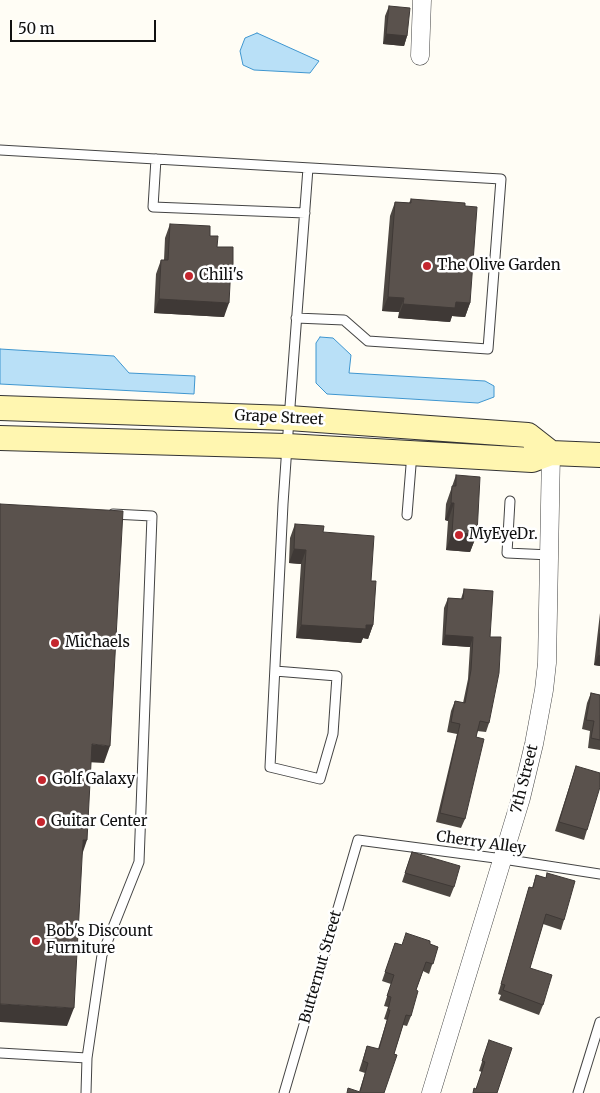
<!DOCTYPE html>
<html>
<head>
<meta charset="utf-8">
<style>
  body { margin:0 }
  #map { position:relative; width:600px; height:1093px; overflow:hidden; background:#fffdf5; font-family:Merriweather,serif }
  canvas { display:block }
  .scale { position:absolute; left:10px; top:20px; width:146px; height:22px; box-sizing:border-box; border:2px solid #111; border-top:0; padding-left:6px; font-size:15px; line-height:18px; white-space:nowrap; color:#111; -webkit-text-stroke:4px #fff; paint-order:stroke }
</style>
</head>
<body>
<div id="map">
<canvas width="600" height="1093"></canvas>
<div class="scale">50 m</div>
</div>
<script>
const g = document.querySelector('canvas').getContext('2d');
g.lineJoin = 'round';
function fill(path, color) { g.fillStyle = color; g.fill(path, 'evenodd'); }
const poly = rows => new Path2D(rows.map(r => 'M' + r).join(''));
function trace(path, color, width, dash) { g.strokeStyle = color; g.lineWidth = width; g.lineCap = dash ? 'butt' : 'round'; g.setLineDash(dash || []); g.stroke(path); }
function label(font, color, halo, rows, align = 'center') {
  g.font = font + ' Merriweather,serif'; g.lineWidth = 5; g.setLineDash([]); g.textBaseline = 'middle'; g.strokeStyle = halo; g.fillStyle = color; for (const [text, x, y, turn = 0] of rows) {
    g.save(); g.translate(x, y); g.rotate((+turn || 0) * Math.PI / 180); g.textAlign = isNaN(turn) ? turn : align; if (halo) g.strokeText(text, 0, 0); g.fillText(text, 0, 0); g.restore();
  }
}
const water = poly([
  [257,33,319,61,310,73,254,70,243,65,240,51,245,38,257,33],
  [320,337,333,338,351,355,349,373,485,381,494,386,494,397,478,403,327,394,316,383,316,343,320,337],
  [0,349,114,356,129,373,195,376,194,394,0,384,0,349]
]);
fill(water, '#b9e0f7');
trace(water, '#3f96cf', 1);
const lane = poly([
  [0,150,501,179,488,349,368,341,344,320,296,318],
  [156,159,153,207,305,213],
  [510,501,507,553,550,555],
  [407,515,412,453],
  [275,671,337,676,333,734,320,779,270,767,283,504,287,446,308,168],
  [0,1053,87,1058,86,1093],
  [87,1058,102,955,139,862,152,516,113,514],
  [284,1093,358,840,503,859,600,874],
  [578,1093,600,1022]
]);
const street = poly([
  [420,56,422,0],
  [431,1093,521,798,534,744,544,690,547,663,551,453]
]);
const secondary = poly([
  [0,408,289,418,528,435,551,453],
  [0,438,287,446,532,460,551,453,600,455]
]);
trace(lane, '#444', 11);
trace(street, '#444', 19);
trace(secondary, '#333', 26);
trace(lane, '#fff', 9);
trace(street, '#fff', 18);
trace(secondary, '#fff6b0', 24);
fill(poly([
  [389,6,407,36,404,46,383,44,385,16],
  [411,199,465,206,470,303,465,317,452,316,450,322,398,318,399,312,382,311,390,216,395,202,409,203],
  [170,224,210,236,217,247,230,271,224,317,154,313,156,274,161,260,164,260,165,238],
  [456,475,477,534,470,552,446,550,448,521,445,520,446,504],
  [295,524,323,532,371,581,373,625,368,639,363,638,361,643,296,638,301,564,289,563,290,538],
  [464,589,490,637,489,723,486,732,477,731,465,819,461,828,436,822,457,734,447,732,451,711,455,701,463,703,468,679,470,647,442,645,444,608,448,598,461,599],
  [600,613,600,666,594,665],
  [591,693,600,695,600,750,588,748,590,731,582,729,587,703],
  [576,766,587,830,584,840,555,831],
  [412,852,454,887,450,897,402,882],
  [547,873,564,920,561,930,543,924,530,968,543,1005,539,1015,499,1000,501,995,498,994,529,887,532,888,536,875,546,878],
  [395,943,402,945,430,944,438,947,429,974,423,971,416,990,411,1016,407,1026,403,1025,394,1054,397,1055,359,1092,365,1073,359,1071,367,1046,378,1049,387,1020,384,1019,388,1007,384,1006,391,984,382,981],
  [489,1040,497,1093,476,1089,482,1072,479,1071]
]), '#4d4742');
fill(poly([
  [386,34,407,36,404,46,383,44],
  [388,297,404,298,399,312,382,311],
  [159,299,229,303,224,317,154,313],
  [456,302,470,303,465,317,452,316,450,322,398,318,403,304],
  [451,503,454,503,448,521,445,520],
  [452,533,477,534,470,552,446,550],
  [294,549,306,550,301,564,289,563],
  [301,625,373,625,368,639,363,638,361,643,296,638],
  [445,635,473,637,470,647,442,645],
  [598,655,600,656,600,666,594,665],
  [92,744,110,746,104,763,86,762],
  [83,840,87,840,81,858],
  [0,1004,74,1008,67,1026,0,1022]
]), '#3f3936');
const building = poly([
  [389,6,410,8,407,36,386,34,389,6],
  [411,199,465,203,465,206,477,207,470,303,456,302,455,308,403,304,404,298,388,297,395,202,411,203,411,199],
  [170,224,210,226,210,236,218,236,217,247,233,247,233,265,231,265,229,303,159,299,161,260,168,260,170,224],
  [456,475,480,477,477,534,452,533,454,503,451,503,452,486,456,486,456,475],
  [0,504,123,511,110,746,92,744,87,840,83,840,74,1008,0,1004,0,504],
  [295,524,324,526,323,532,374,536,371,581,376,581,373,625,366,625,366,629,301,625,306,550,294,549,295,524],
  [464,589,493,591,490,637,501,637,499,673,489,723,480,721,476,737,484,739,465,819,440,813,460,724,451,722,455,701,465,703,471,670,473,637,445,635,448,598,463,599,464,589],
  [600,634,600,656,598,655,600,634],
  [591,693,600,695,600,740,591,738,594,721,586,720,591,693],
  [576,766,600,773,600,787,587,830,559,822,576,766],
  [412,852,460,866,454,887,405,873,412,852],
  [547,873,575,881,564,920,546,914,530,968,552,975,543,1005,503,990,505,985,501,984,529,887,533,888,536,875,546,878,547,873],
  [406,933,430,941,430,944,438,947,433,964,426,962,416,990,418,991,411,1016,406,1015,394,1054,397,1055,396,1058,384,1093,347,1093,348,1088,360,1092,368,1063,363,1061,367,1046,379,1049,390,1010,388,1010,391,997,387,996,394,975,385,972,395,943,402,945,406,933],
  [489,1040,512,1048,497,1093,473,1093,474,1088,476,1089,485,1062,482,1061,489,1040]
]);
fill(building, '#5a524d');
trace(building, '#3f3936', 1);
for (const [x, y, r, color] of [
  [427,266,5,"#c4262e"],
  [189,276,5,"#c4262e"],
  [459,535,5,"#c4262e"],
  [55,643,5,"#c4262e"],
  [42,780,5,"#c4262e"],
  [41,822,5,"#c4262e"],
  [36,941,5,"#c4262e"]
]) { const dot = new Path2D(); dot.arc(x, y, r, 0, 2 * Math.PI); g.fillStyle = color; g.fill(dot); trace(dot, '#fff', 2); }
label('15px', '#111', '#fff', [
  ["The Olive Garden",437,266],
  ["Chili's",199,276],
  ["MyEyeDr.",469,535],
  ["Michaels",65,643],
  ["Golf Galaxy",52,780],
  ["Guitar Center",51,822],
  ["Bob's Discount",46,932],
  ["Furniture",46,949]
], 'left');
label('15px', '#111', '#fff', [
  ["Grape Street",279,418,3],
  ["7th Street",525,779,-76],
  ["Cherry Alley",481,843,8],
  ["Butternut Street",321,967,-74]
]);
</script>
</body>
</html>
